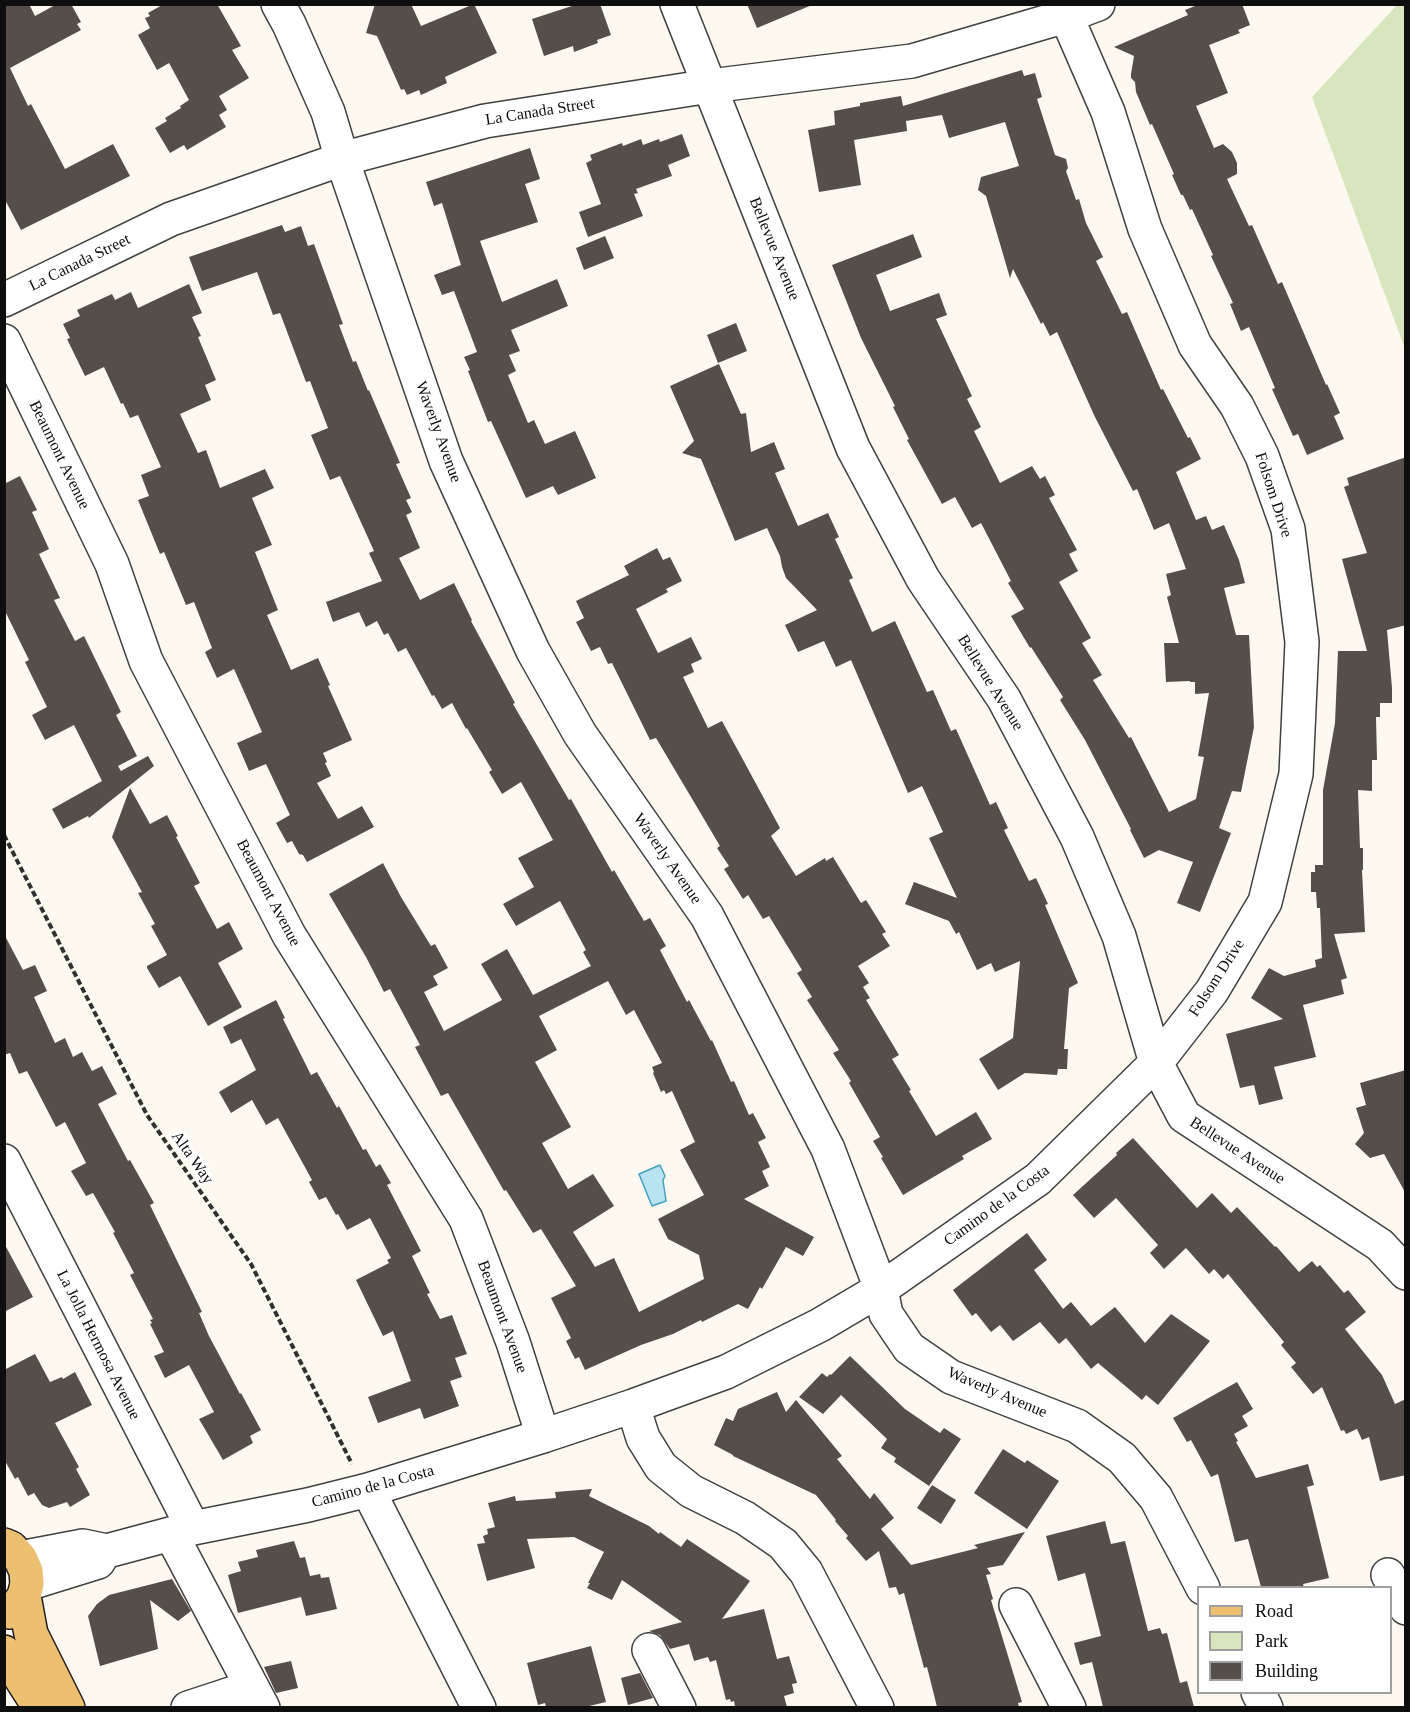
<!DOCTYPE html>
<html>
<head>
<meta charset="utf-8">
<style>
  body { margin:0 }
  #map { position:relative; width:1410px; height:1712px; overflow:hidden; background:#fef9f0; font-family:"Times New Roman",serif }
  canvas { display:block }
  .frame { position:absolute; inset:0; border:6px solid #0e0e0e; pointer-events:none }
  .legend { position:absolute; left:1197px; top:1586px; width:195px; height:108px; box-sizing:border-box; background:#fff; border:2px solid #9f9f9f; margin:0; padding:8px 10px; list-style:none; font-size:18px; color:#0e0e0e }
  .legend li { display:flex; align-items:center; gap:12px; height:30px }
  .legend b { width:30px; border:2px solid #9f9f9f }
</style>
</head>
<body>
<div id="map">
<canvas width="1410" height="1712"></canvas>
<div class="frame"></div>
<ul class="legend">
<li><b style="height:8px;background:#edbf71"></b>Road</li>
<li><b style="height:16px;background:#d7e6bc"></b>Park</li>
<li><b style="height:16px;background:#564e4b"></b>Building</li>
</ul>
</div>
<script>
const g = document.querySelector('canvas').getContext('2d');
g.lineJoin = 'round';
function fill(path, color) { g.fillStyle = color; g.fill(path, 'evenodd'); }
const poly = rows => new Path2D(rows.map(r => 'M' + r).join(''));
function trace(path, color, width, dash) { g.strokeStyle = color; g.lineWidth = width; g.lineCap = dash ? 'butt' : 'round'; g.setLineDash(dash || []); g.stroke(path); }
function label(font, color, halo, rows, align = 'center') {
  g.font = font + ' "Times New Roman",serif'; g.lineWidth = 6; g.setLineDash([]); g.textBaseline = 'middle'; g.strokeStyle = halo; g.fillStyle = color; for (const [text, x, y, turn = 0] of rows) {
    g.save(); g.translate(x, y); g.rotate((+turn || 0) * Math.PI / 180); g.textAlign = isNaN(turn) ? turn : align; if (halo) g.strokeText(text, 0, 0); g.fillText(text, 0, 0); g.restore();
  }
}
fill(poly([
  [1397,5,1406,5,1405,349,1312,97]
]), '#d7e6bc');
const water = poly([
  [660,1165,665,1176,663,1180,666,1201,652,1206,639,1174,660,1165]
]);
fill(water, '#b9e3f1');
trace(water, '#46a0c2', 1.5);
fill(poly([
  [4,4,29,4,35,16,57,4,71,4,81,22,77,24,81,30,10,68,28,106,31,104,65,169,113,144,130,176,21,230,4,198],
  [164,4,217,4,241,46,232,50,249,78,219,96,227,110,219,115,226,127,187,150,184,145,170,153,155,128,167,121,165,118,181,108,180,106,189,100,169,63,157,70,138,35,150,28,145,18,150,16,148,13],
  [375,4,411,4,421,26,474,4,497,53,445,77,447,83,421,95,419,90,407,95,404,89,401,90,377,36,366,33],
  [578,4,600,4,611,35,597,40,598,43,574,52,573,46,544,56,532,19],
  [747,4,812,4,812,5,757,28],
  [1200,4,1242,4,1250,25,1238,30,1240,33,1209,45,1228,93,1196,106,1214,148,1223,144,1232,152,1237,163,1237,174,1227,179,1249,226,1252,225,1278,284,1282,282,1326,385,1327,384,1340,413,1334,416,1344,439,1307,455,1298,434,1293,436,1272,389,1275,388,1249,327,1241,331,1230,304,1233,303,1211,256,1213,255,1192,209,1190,210,1183,195,1181,195,1172,175,1174,174,1152,124,1150,125,1136,92,1135,82,1131,78,1131,74,1134,56,1114,47,1188,15,1185,10],
  [1022,70,1024,76,1035,73,1042,97,1037,99,1055,155,1066,159,1068,168,1066,171,1076,200,1079,199,1086,223,1103,257,1096,261,1122,314,1127,312,1161,390,1163,389,1188,438,1190,437,1201,459,1176,472,1196,520,1206,516,1212,530,1224,525,1239,560,1245,583,1224,588,1236,635,1249,635,1254,727,1241,792,1232,791,1219,828,1231,833,1200,912,1177,903,1193,862,1159,850,1144,858,1130,830,1131,829,1085,740,1060,700,1063,697,1031,647,1030,648,1011,616,1024,609,1008,583,1011,581,981,523,972,528,955,497,942,504,907,440,909,439,893,407,895,406,861,338,832,265,913,234,922,257,876,275,890,311,939,293,947,315,936,319,971,394,972,396,967,399,981,427,974,431,1000,483,1032,466,1040,479,1045,476,1055,495,1049,498,1077,550,1069,554,1078,571,1059,582,1091,638,1082,643,1102,675,1093,680,1129,738,1131,737,1169,812,1196,799,1204,757,1198,756,1209,693,1195,694,1195,682,1190,682,1190,681,1166,682,1164,643,1179,643,1167,597,1171,595,1166,574,1186,569,1169,523,1154,530,1137,489,1133,491,1094,415,1057,332,1050,336,1043,322,1041,324,1013,269,1010,278,986,196,978,190,981,177,1019,166,1005,122,949,138,942,115,906,121,907,131,854,140,861,185,819,192,808,130,835,125,834,111,860,106,860,103,901,96,903,106],
  [682,134,690,156,668,165,672,176,636,189,638,193,634,194,643,216,588,237,579,212,601,204,586,163,592,160,590,155,622,143,623,146,641,139,643,145,659,139,660,142],
  [530,148,540,179,525,184,538,222,480,241,502,302,557,279,568,306,511,330,520,351,509,355,516,371,508,375,528,423,534,420,545,444,575,431,596,478,558,495,553,486,526,498,491,421,488,422,468,371,470,370,464,357,477,352,454,291,442,295,434,275,461,265,442,203,434,206,426,182],
  [282,225,285,232,301,226,308,246,314,244,343,324,339,325,353,362,356,361,368,391,369,390,400,463,396,464,411,498,406,500,412,512,406,515,420,548,399,558,420,600,454,583,472,620,471,621,515,703,513,704,569,800,571,799,612,872,614,870,644,921,650,918,666,946,660,950,687,1002,689,1000,711,1041,712,1040,731,1082,734,1081,749,1115,753,1113,766,1138,758,1142,770,1167,762,1171,769,1186,744,1199,814,1237,803,1256,786,1247,762,1289,760,1287,748,1309,738,1304,702,1322,701,1320,673,1334,641,1345,585,1370,579,1357,575,1359,566,1341,571,1338,551,1298,576,1286,541,1229,533,1233,506,1190,504,1191,448,1093,441,1096,415,1047,420,1045,390,989,384,992,366,957,329,894,383,863,401,897,431,946,435,944,448,968,433,976,438,985,424,992,444,1031,502,1000,481,964,507,949,533,995,591,966,583,952,586,950,560,901,516,926,503,904,534,887,518,858,553,840,521,782,502,794,489,772,492,770,467,728,466,729,452,703,442,709,434,695,432,696,406,648,398,652,388,633,384,635,377,621,366,627,359,612,333,622,326,602,382,581,369,553,374,551,340,476,330,480,311,435,328,428,310,381,306,382,280,313,273,315,257,272,202,291,189,257],
  [608,981,626,1015,634,1010,662,1063,652,1067,654,1072,653,1073,661,1092,664,1090,666,1094,672,1091,695,1142,680,1150,704,1195,658,1219,668,1239,699,1255,704,1279,639,1312,614,1258,595,1267,573,1232,614,1206,593,1174,568,1189,542,1143,571,1127,535,1062,557,1050,539,1016],
  [605,236,614,258,584,270,576,248],
  [189,284,202,313,192,317,201,336,198,337,216,380,205,385,211,400,180,414,198,453,206,450,220,488,265,469,274,488,252,498,272,545,255,552,278,610,267,615,291,670,318,658,330,685,328,686,352,740,323,753,327,762,325,763,331,776,317,783,338,819,362,806,374,827,307,862,303,855,299,854,292,841,287,843,276,823,290,815,266,764,249,771,237,743,262,732,234,669,217,678,205,652,212,648,194,602,186,605,164,552,160,554,138,500,149,496,141,475,161,467,138,415,130,418,123,403,121,404,104,367,85,376,67,339,70,338,63,324,80,316,77,310,112,294,115,300,131,292,138,308],
  [736,323,747,351,718,363,707,335],
  [719,364,741,414,746,413,751,452,774,442,785,469,775,473,798,526,828,513,839,537,835,539,853,578,849,580,872,632,895,621,927,692,933,690,951,731,956,729,990,805,996,802,1008,828,1004,830,1029,881,1036,878,1048,904,1045,905,1078,983,1069,988,1064,1049,1068,1049,1067,1069,1058,1069,1057,1075,1025,1073,998,1090,979,1059,1013,1038,1020,961,995,972,991,963,977,970,959,932,956,934,949,921,905,904,914,882,957,898,929,838,943,832,922,786,908,793,851,660,836,667,824,641,798,652,785,625,817,610,786,578,782,567,780,556,767,528,735,541,701,459,682,453,694,441,670,386],
  [1406,457,1406,625,1387,630,1392,688,1392,703,1380,703,1380,717,1376,717,1377,760,1372,760,1372,791,1358,790,1360,848,1363,848,1363,870,1362,870,1365,932,1334,934,1347,978,1341,980,1344,994,1303,1005,1316,1057,1274,1067,1283,1099,1259,1105,1254,1085,1240,1088,1226,1034,1283,1019,1251,998,1269,968,1284,976,1316,967,1315,960,1322,958,1320,908,1317,908,1316,892,1311,892,1311,872,1315,872,1315,865,1323,865,1323,790,1335,723,1338,651,1367,651,1342,559,1367,553,1344,487,1349,485,1347,478],
  [20,476,37,510,32,512,49,549,39,554,60,598,54,600,75,641,84,636,121,712,116,715,137,756,118,766,121,771,148,756,154,766,89,818,88,816,63,829,52,809,102,781,74,725,45,740,32,715,47,707,25,662,29,660,4,609,4,484],
  [657,548,663,560,670,557,682,581,666,589,668,592,636,609,658,653,691,637,702,659,691,664,694,672,683,677,708,728,722,721,780,828,771,836,796,876,825,858,826,861,833,857,861,903,866,900,886,932,882,934,890,946,858,966,869,983,863,987,870,998,866,1000,899,1055,892,1059,911,1090,909,1091,936,1136,976,1112,992,1139,962,1156,964,1159,903,1195,881,1158,883,1157,873,1141,880,1137,849,1083,851,1081,833,1053,839,1050,807,1000,812,997,797,973,802,970,769,916,763,919,748,895,743,899,724,869,729,866,717,848,720,846,656,738,650,740,612,663,608,664,600,647,591,651,576,622,584,618,576,601,629,575,624,566],
  [130,788,150,824,167,815,178,836,176,837,200,883,194,886,217,929,229,922,243,949,218,963,242,1007,208,1026,180,976,159,988,147,968,147,966,167,955,151,926,155,924,138,893,142,892,112,837],
  [4,934,23,970,35,965,47,991,34,997,55,1043,65,1038,73,1057,82,1052,92,1071,102,1066,117,1094,98,1104,128,1161,130,1160,154,1203,150,1205,202,1312,199,1313,209,1336,240,1394,241,1393,261,1430,250,1436,253,1443,223,1460,199,1419,214,1412,189,1365,165,1378,154,1356,164,1352,150,1324,152,1323,150,1320,153,1319,130,1275,134,1273,113,1233,115,1232,93,1193,86,1196,71,1171,86,1163,65,1122,56,1127,27,1071,19,1074,10,1053,4,1055],
  [276,1000,285,1018,283,1019,311,1075,317,1072,337,1108,339,1106,363,1150,366,1149,376,1167,380,1164,391,1183,387,1185,421,1251,412,1256,430,1293,427,1294,440,1319,452,1315,467,1354,455,1358,462,1377,450,1381,459,1406,424,1419,420,1408,378,1423,368,1397,411,1381,393,1331,383,1336,356,1280,389,1263,387,1260,391,1258,370,1218,347,1230,338,1214,336,1215,326,1197,319,1200,309,1182,312,1180,278,1118,266,1125,252,1100,231,1113,219,1092,256,1070,241,1039,231,1044,223,1027],
  [1406,1070,1406,1194,1384,1154,1370,1158,1355,1144,1364,1133,1356,1108,1366,1105,1360,1083],
  [1133,1138,1197,1208,1212,1193,1231,1213,1237,1207,1275,1247,1276,1246,1299,1272,1312,1261,1317,1267,1320,1265,1344,1293,1348,1290,1366,1312,1345,1329,1382,1375,1395,1404,1406,1399,1406,1475,1380,1481,1369,1437,1362,1440,1357,1429,1346,1434,1344,1430,1341,1431,1322,1387,1313,1394,1291,1367,1296,1363,1281,1345,1284,1342,1228,1274,1223,1279,1214,1269,1209,1274,1186,1248,1164,1269,1150,1253,1158,1245,1116,1198,1094,1218,1073,1195,1117,1155,1116,1153],
  [1027,1233,1047,1260,1034,1270,1063,1309,1071,1302,1091,1326,1115,1307,1145,1343,1171,1314,1210,1341,1158,1405,1146,1395,1142,1400,1098,1363,1091,1369,1066,1338,1059,1344,1040,1322,1013,1341,1000,1325,991,1332,976,1313,972,1316,953,1290],
  [4,1243,33,1297,4,1312],
  [35,1354,50,1382,62,1377,63,1379,75,1372,92,1405,55,1423,79,1467,76,1469,90,1495,70,1507,67,1502,49,1508,42,1505,34,1493,28,1496,18,1477,15,1479,4,1459,4,1370],
  [850,1356,905,1409,940,1433,944,1428,961,1439,929,1486,894,1462,896,1458,881,1448,887,1439,841,1395,823,1414,799,1397,822,1373,827,1377,830,1374,831,1375],
  [1237,1382,1253,1409,1242,1416,1248,1426,1234,1434,1238,1441,1236,1442,1256,1478,1308,1464,1314,1485,1307,1487,1329,1578,1303,1584,1304,1587,1261,1587,1248,1539,1235,1542,1218,1474,1211,1477,1191,1440,1187,1442,1173,1418],
  [777,1392,786,1412,796,1400,842,1456,837,1459,870,1499,874,1493,894,1518,881,1529,911,1565,978,1548,974,1545,1025,1532,1003,1565,987,1568,991,1574,986,1575,993,1599,991,1600,1022,1702,1018,1703,1019,1707,937,1707,927,1667,924,1668,904,1593,899,1595,896,1587,889,1588,879,1551,866,1561,846,1538,848,1536,835,1521,836,1520,816,1495,733,1456,733,1455,714,1445,726,1418,733,1421,738,1409],
  [1003,1449,1025,1463,1027,1460,1059,1481,1027,1529,974,1493],
  [932,1485,956,1500,941,1524,917,1508],
  [592,1489,589,1496,649,1526,659,1534,660,1532,681,1547,687,1539,750,1581,722,1619,764,1609,777,1659,789,1656,797,1683,792,1684,794,1693,784,1696,787,1707,735,1707,734,1701,731,1702,730,1699,726,1700,716,1660,710,1662,708,1657,694,1661,689,1644,670,1649,660,1635,649,1631,682,1622,622,1580,612,1600,587,1588,590,1583,588,1583,604,1552,574,1537,527,1539,535,1568,487,1581,477,1544,485,1543,483,1536,488,1534,487,1529,495,1527,488,1503,515,1496,516,1501,556,1498,555,1492],
  [1105,1521,1111,1544,1125,1541,1148,1631,1160,1628,1162,1634,1167,1633,1180,1683,1187,1681,1194,1707,1103,1707,1092,1662,1080,1665,1074,1643,1101,1636,1085,1573,1058,1581,1046,1536],
  [294,1541,300,1558,305,1557,310,1576,320,1574,321,1578,329,1577,337,1609,306,1616,301,1597,238,1613,228,1575,241,1571,238,1562,258,1557,256,1550],
  [172,1579,191,1611,178,1621,150,1600,158,1649,100,1666,88,1616,97,1604,109,1595],
  [591,1646,606,1702,585,1707,546,1707,545,1703,538,1705,527,1663],
  [291,1661,298,1688,276,1693,264,1667],
  [640,1673,653,1698,628,1705,621,1678]
]), '#564e4b');
const minor = poly([
  [278,4,289,24,328,112,342,159,446,461,533,651,580,734,707,916,828,1149,881,1289,886,1314,909,1348,951,1377,1077,1426,1122,1458,1156,1498,1203,1588],
  [677,4,853,448,923,579,1004,699,1077,837,1119,936,1156,1063,1184,1116,1380,1245,1406,1273],
  [4,300,171,219,342,159,485,121,710,86,912,61,1066,16,1098,4],
  [4,341,112,564,146,661,289,935,466,1219,513,1342,543,1436],
  [4,1161,193,1528],
  [633,1406,643,1438,661,1467,691,1491,745,1518,783,1544,806,1572,877,1708],
  [368,1490,479,1708],
  [171,1534,263,1708],
  [20,1558,83,1546,107,1551,193,1528,308,1505,368,1490,543,1436,633,1406,726,1372,820,1325,881,1289,1038,1179,1156,1063,1212,991,1265,902,1296,774,1302,642,1288,529,1262,456,1237,406,1195,345,1145,229,1108,112,1061,4],
  [1388,1575,1406,1608],
  [27,1584,98,1562,100,1559],
  [1016,1605,1069,1708],
  [649,1650,679,1708],
  [1258,1692,1266,1708],
  [188,1708,252,1687]
]);
const major = poly([
  [4,1545,11,1548,20,1558,26,1571,27,1584,24,1596,17,1606,9,1612],
  [24,1596,31,1634,68,1708],
  [4,1652,40,1708]
]);
trace(minor, '#414141', 36);
trace(major, '#1f1f1f', 36);
trace(poly([
  [4,835,147,1115,251,1264,352,1464]
]), '#303030', 4, [6, 3]);
trace(minor, '#fff', 33);
trace(major, '#edbf71', 33);
label('16px', '#0e0e0e', '#fff', [
  ["La Canada Street",540,112,-9],
  ["Bellevue Avenue",774,249,68],
  ["La Canada Street",80,263,-26],
  ["Waverly Avenue",438,432,70],
  ["Beaumont Avenue",59,455,64],
  ["Folsom Drive",1273,495,72],
  ["Bellevue Avenue",990,683,58],
  ["Waverly Avenue",667,859,55],
  ["Beaumont Avenue",268,893,62],
  ["Folsom Drive",1217,978,-57],
  ["Bellevue Avenue",1237,1151,33],
  ["Alta Way",192,1158,55],
  ["Camino de la Costa",997,1206,-36],
  ["Beaumont Avenue",502,1317,70],
  ["La Jolla Hermosa Avenue",98,1345,63],
  ["Waverly Avenue",997,1393,23],
  ["Camino de la Costa",373,1487,-15]
]);
</script>
</body>
</html>
